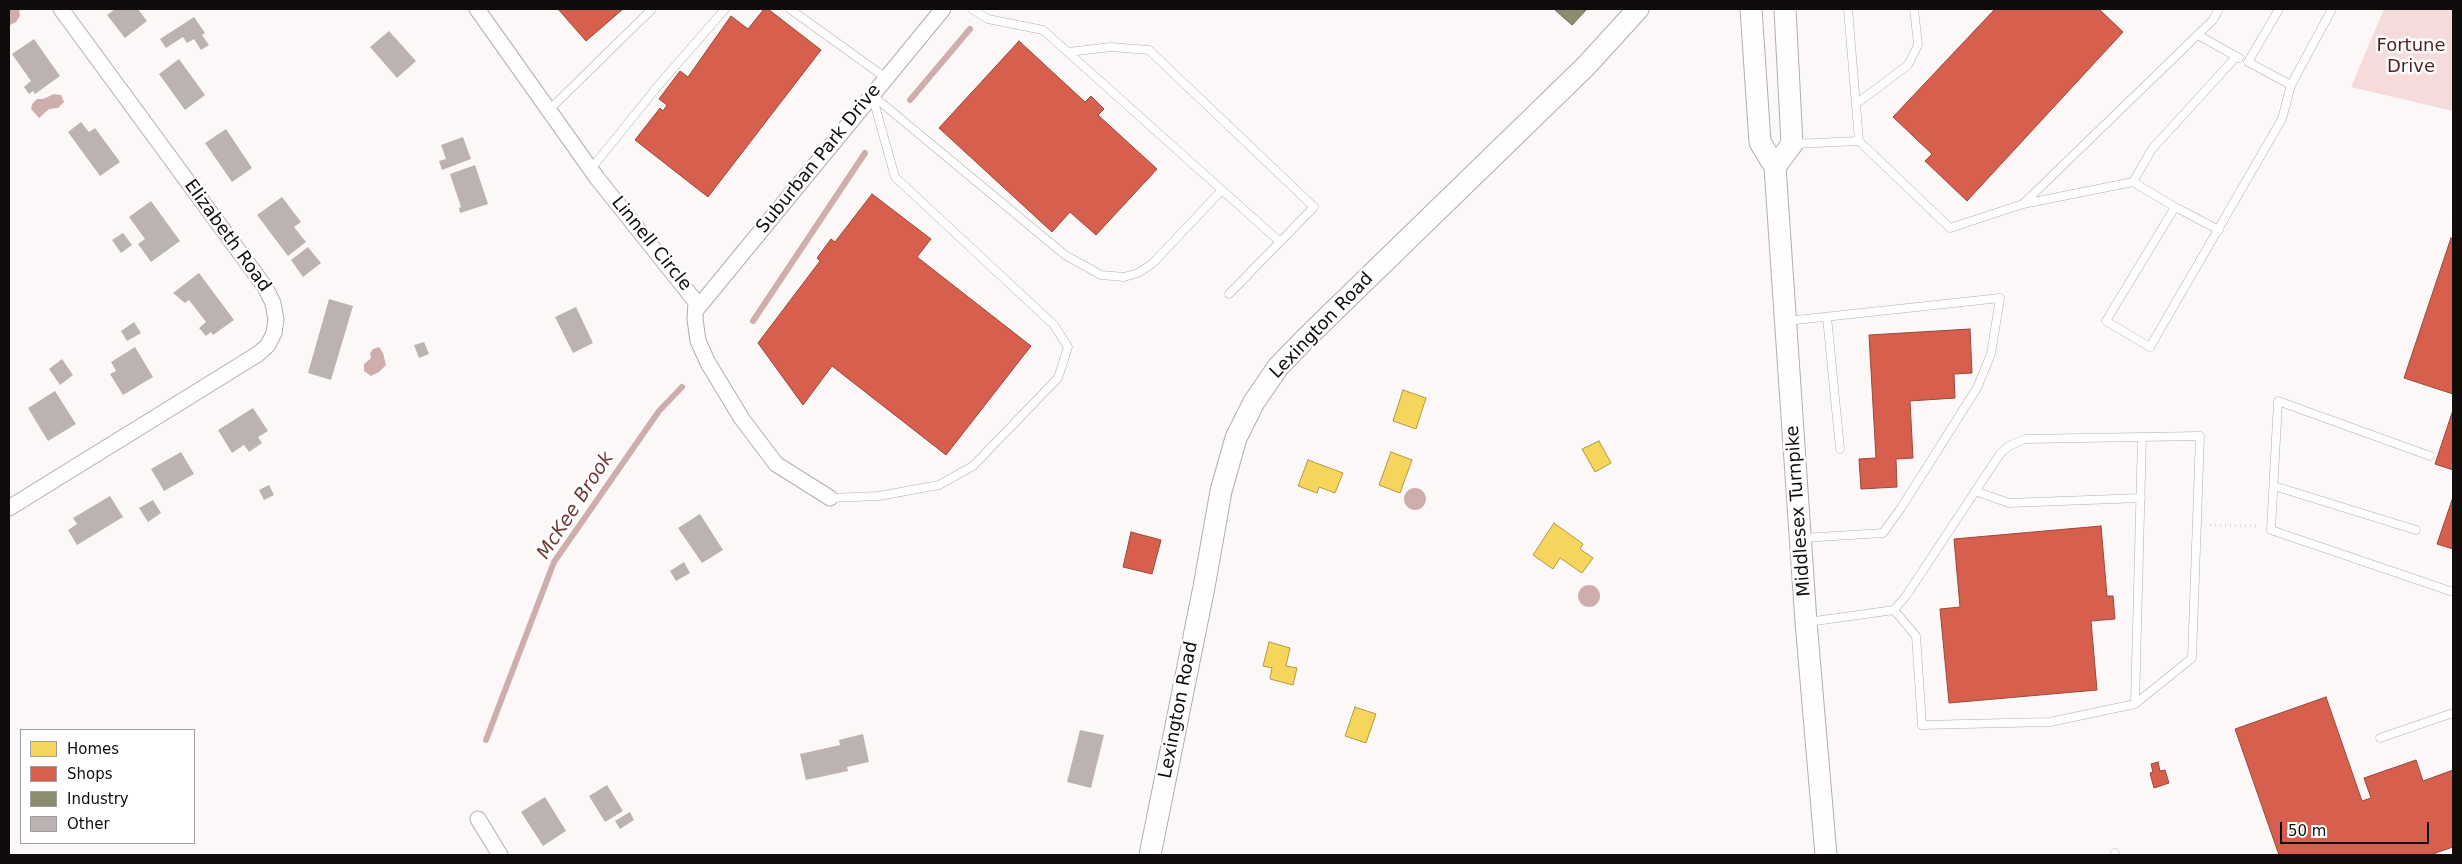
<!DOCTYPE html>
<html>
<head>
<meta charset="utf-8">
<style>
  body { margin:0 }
  #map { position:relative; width:2462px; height:864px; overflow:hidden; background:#fdf8f8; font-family:"DejaVu Sans",sans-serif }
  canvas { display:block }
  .frame { position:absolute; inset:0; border:10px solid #100c0c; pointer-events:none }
  .legend { position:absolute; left:20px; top:729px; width:175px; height:115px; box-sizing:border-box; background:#fff; border:1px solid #9f9e9e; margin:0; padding:6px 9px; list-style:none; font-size:15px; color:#100c0c }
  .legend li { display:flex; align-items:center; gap:10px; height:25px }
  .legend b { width:25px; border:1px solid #9f9e9e }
  .scale { position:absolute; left:2280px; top:822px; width:149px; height:22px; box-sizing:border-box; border:2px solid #100c0c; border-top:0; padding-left:6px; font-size:15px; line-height:18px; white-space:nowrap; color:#100c0c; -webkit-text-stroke:4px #fff; paint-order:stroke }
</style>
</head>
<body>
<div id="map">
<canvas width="2462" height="864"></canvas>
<div class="frame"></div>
<ul class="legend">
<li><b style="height:14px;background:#f6d55c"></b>Homes</li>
<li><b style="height:14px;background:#d6604d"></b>Shops</li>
<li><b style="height:14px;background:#8c8c6e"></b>Industry</li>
<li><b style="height:14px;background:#bdb2b2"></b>Other</li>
</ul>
<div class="scale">50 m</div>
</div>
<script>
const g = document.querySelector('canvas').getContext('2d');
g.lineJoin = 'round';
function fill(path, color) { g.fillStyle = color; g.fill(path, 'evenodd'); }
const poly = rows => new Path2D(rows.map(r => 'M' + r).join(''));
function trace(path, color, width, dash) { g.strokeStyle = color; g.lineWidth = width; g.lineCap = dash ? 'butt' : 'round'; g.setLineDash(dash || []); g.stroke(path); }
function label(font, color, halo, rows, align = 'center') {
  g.font = font + ' "DejaVu Sans",sans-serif'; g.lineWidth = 5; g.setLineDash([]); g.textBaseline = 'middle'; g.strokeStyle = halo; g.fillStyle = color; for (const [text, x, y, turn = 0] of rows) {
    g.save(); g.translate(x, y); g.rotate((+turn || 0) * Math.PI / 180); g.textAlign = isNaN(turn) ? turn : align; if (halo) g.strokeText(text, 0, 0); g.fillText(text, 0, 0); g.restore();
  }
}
fill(poly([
  [2384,9,2453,9,2453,111,2351,87]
]), '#f5dbd9');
fill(poly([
  [9,9,19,9,20,16,16,22,10,25],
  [54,94,61,95,64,102,58,108,49,109,39,118,31,109,32,104,37,99,43,99],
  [379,347,383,353,386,365,379,372,371,376,364,371,364,364,371,358,370,353,373,349],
  '1404 499a11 11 0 1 1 22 0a11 11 0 1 1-22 0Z',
  '1578 596a11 11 0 1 1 22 0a11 11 0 1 1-22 0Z'
]), '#ceaeac');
const homes = poly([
  [1403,390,1426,398,1416,429,1393,421,1403,390],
  [1599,441,1611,463,1595,472,1582,449,1599,441],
  [1391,452,1412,460,1400,493,1379,485,1391,452],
  [1308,460,1343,473,1335,493,1319,487,1317,493,1298,486,1308,460],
  [1554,523,1583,544,1580,549,1593,558,1582,573,1560,558,1553,569,1533,555,1554,523],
  [1269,642,1290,648,1286,666,1297,668,1293,685,1270,679,1272,668,1263,666,1269,642],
  [1355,707,1376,714,1366,743,1345,736,1355,707]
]);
fill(homes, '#f6d55c');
trace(homes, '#b19944', 1);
const shops = poly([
  [558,9,623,9,586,41,558,9],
  [764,9,768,9,821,50,708,197,635,140,660,108,663,111,667,105,659,99,680,71,688,77,731,16,748,29,764,9],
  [1995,9,2099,9,2123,32,1967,201,1925,161,1932,154,1893,117,1995,9],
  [1019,41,1085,102,1091,96,1104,109,1098,115,1157,169,1096,235,1070,212,1052,232,939,128,1019,41],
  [872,194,931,239,917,257,1031,346,946,455,832,366,803,405,758,343,820,261,817,258,831,239,835,242,872,194],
  [2451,238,2453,239,2453,394,2404,378,2451,238],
  [1970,329,1972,373,1954,374,1955,398,1910,401,1913,458,1896,459,1897,487,1861,489,1859,459,1876,458,1869,335,1970,329],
  [2453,410,2453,470,2435,464,2453,410],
  [2453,497,2453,549,2437,544,2453,497],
  [2101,526,2107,596,2113,596,2115,619,2091,621,2097,690,1949,703,1940,609,1960,607,1954,539,2101,526],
  [1131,532,1161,540,1152,574,1123,567,1131,532],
  [2326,697,2362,801,2371,798,2364,778,2416,760,2423,781,2453,770,2453,847,2430,855,2279,855,2235,729,2326,697],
  [2158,762,2160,771,2165,770,2169,783,2154,788,2150,773,2153,772,2151,764,2158,762]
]);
fill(shops, '#d6604d');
trace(shops, '#9b473a', 1);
const industry = poly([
  [1554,9,1587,9,1572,25,1554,9]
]);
fill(industry, '#8c8c6e');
trace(industry, '#676651', 1);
trace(poly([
  [910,100,970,29],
  [753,321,865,153],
  [486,740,554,562,659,411,682,387]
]), '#ceaeac', 6);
fill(poly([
  [115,9,138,9,147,21,125,38,107,15],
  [194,17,205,33,202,35,209,45,201,50,194,39,187,43,183,37,166,48,160,39],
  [389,31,416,61,397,78,370,47],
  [34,39,60,76,35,94,33,91,29,94,24,87,31,81,12,54],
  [179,59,205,95,185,110,159,74],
  [81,122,89,132,95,128,120,162,100,176,68,132],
  [226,129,252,168,232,182,205,143],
  [463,137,471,159,442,170,439,161,446,159,441,145],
  [475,165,488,204,460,213,459,208,461,207,450,174],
  [282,197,301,222,294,227,306,242,288,256,257,215],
  [151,201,180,241,151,262,138,244,145,239,129,217],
  [123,233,132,245,121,253,112,240],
  [308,247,321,263,303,277,291,260],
  [199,273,234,320,213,335,211,332,206,336,199,328,206,322,189,300,185,303,173,293],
  [329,299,353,306,331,380,308,373],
  [576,307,593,343,573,353,555,317],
  [134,322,141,333,127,341,121,331],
  [424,342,429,354,419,358,414,345],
  [135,347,153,377,123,395,110,374,116,371,111,362],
  [62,359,73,375,60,385,49,369],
  [55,391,76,424,48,441,28,408],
  [253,408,268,431,258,437,262,443,249,452,244,445,232,453,218,430],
  [181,452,194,474,164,491,151,469],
  [269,485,274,495,264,500,259,490],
  [110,496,123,517,77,545,68,530,77,524,73,518],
  [153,500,161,513,148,522,139,508],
  [700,514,723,550,702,563,678,528],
  [684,562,690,573,676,581,670,571],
  [1080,730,1104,735,1091,788,1067,782],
  [863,734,869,762,847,767,848,771,806,780,800,754,840,745,839,740],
  [607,785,623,811,605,822,589,796],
  [545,797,566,831,543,846,521,812],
  [630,812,634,820,620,829,615,821]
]), '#bdb2b2');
const lane = poly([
  [790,9,886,78],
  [972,9,988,19,1043,30,1279,241],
  [1848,9,1859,141,1950,228,2023,204],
  [2219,9,2213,20,2023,204,2133,182,2175,207,2106,321,2150,347,2282,119,2291,85,2332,9],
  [2279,9,2248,62,2291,85],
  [2198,35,2239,58],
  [1068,52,1111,47,1149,50,1314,207,1229,294],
  [872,95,1065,255,1101,275,1124,277,1138,273,1152,264,1222,190],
  [1856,104,1908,65,1918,45,1914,9],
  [549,110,652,9],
  [1793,144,1859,141],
  [591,169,657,87,725,9],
  [2133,182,2152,149,2236,57],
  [2175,207,2219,230],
  [1827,317,1840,449],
  [1787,321,2000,298,1991,354,1977,388,1901,508,1883,533,1803,538],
  [2430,456,2278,401,2271,530,2453,592],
  [2274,486,2416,530],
  [1975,491,2009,503,2141,498],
  [830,498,879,496,939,485,973,466,1058,378,1068,347,1054,325,895,177,872,95],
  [1894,610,1916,636,1922,725,2050,722,2135,704,2142,437],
  [1808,622,1894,610,1906,596,2000,454,2009,446,2025,439,2200,436,2192,658,2135,704],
  [2380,738,2453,713],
  [2115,853,2115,855]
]);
const street = poly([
  [477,9,597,178,696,302,695,319,698,341,708,363,742,419,776,464,830,498],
  [696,310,943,9],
  [9,508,258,354,268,345,274,333,276,320,273,303,265,287,61,9],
  [478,819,500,855]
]);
const secondary = poly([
  [1751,9,1760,142,1775,167,1806,622,1826,855],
  [1775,167,1792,144,1785,9],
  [1150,855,1204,587,1221,491,1236,438,1254,402,1278,367,1306,338,1586,66,1638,9]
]);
trace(lane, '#b2aead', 9);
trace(street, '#b2aead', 17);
trace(secondary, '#b2aead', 23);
trace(poly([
  [2210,525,2258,526]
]), '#dcdada', 3, [1, 4]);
trace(lane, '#fffefe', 8);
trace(street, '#fffefe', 15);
trace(secondary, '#fffefe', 21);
label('18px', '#58211f', '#fff', [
  ["Fortune",2411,46],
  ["Drive",2411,67]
]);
label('18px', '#100c0c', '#fff', [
  ["Suburban Park Drive",819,159,-51],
  ["Elizabeth Road",227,236,54],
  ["Linnell Circle",651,244,51],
  ["Lexington Road",1322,326,-46],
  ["Middlesex Turnpike",1799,511,-94],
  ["Lexington Road",1179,710,-79]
]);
label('italic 19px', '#713734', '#fff', [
  ["McKee Brook",576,506,-57]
]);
</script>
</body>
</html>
